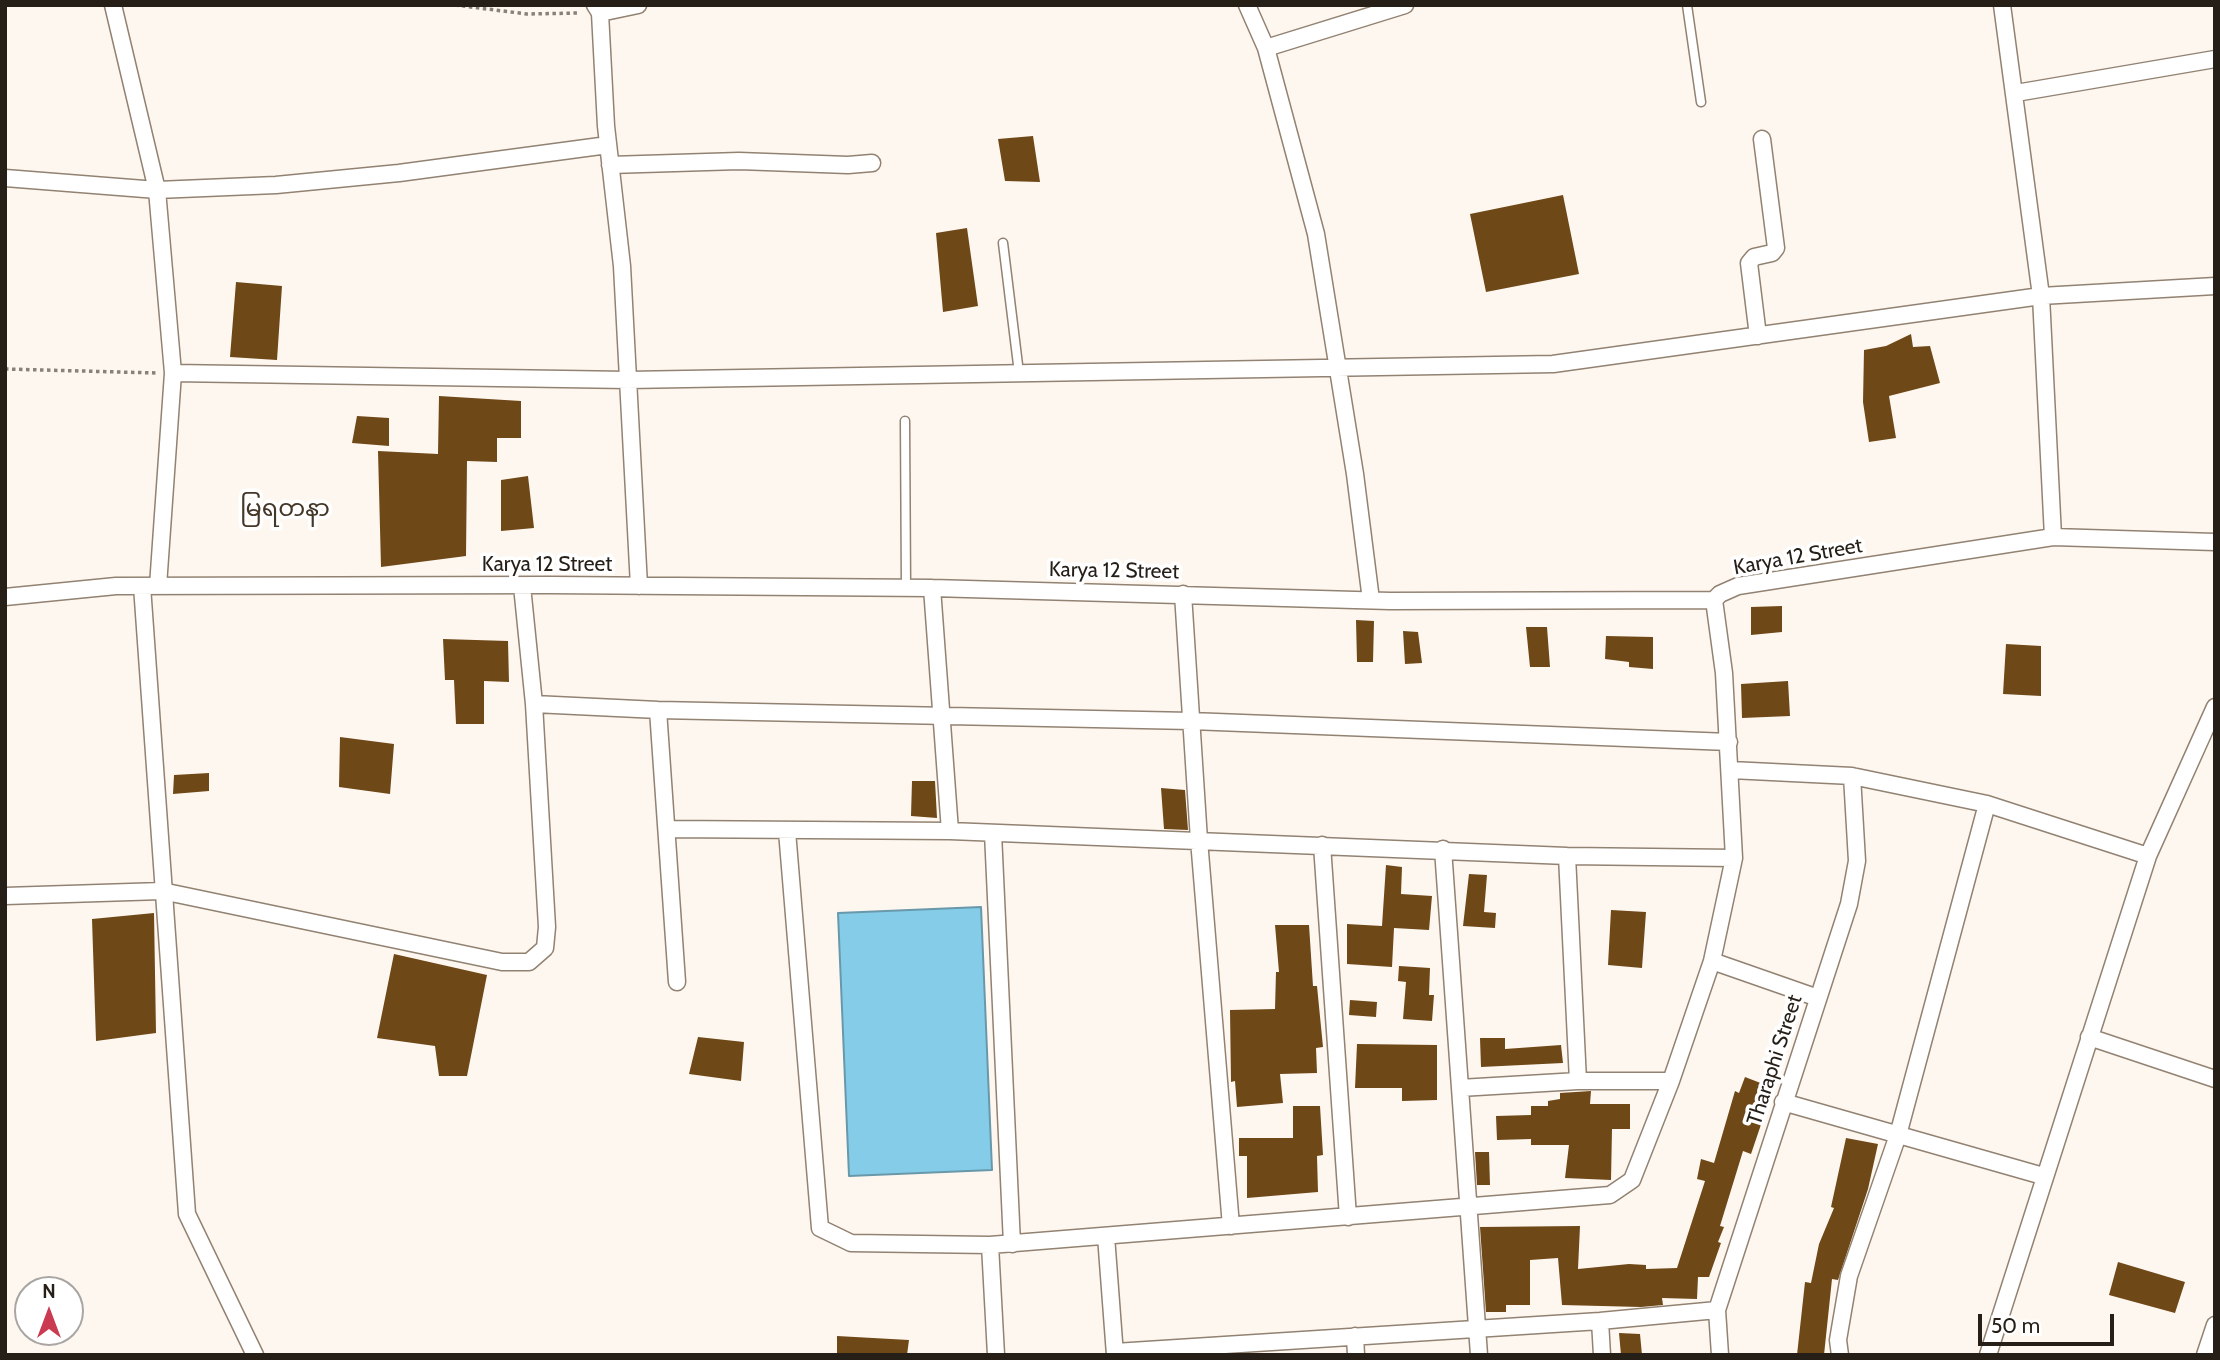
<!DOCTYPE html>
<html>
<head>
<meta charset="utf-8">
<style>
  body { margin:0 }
  #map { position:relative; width:2220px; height:1360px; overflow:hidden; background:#fef7f0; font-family:Cabin,sans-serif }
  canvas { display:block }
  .frame { position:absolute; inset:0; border:7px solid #251f18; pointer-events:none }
  .north { position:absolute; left:14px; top:1276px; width:70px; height:70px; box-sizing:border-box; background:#fff; border:2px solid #a8a5a3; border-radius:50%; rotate:0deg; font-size:19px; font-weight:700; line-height:28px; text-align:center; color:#251f18 }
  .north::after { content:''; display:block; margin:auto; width:24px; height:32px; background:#ca3a50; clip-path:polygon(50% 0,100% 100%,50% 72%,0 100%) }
  .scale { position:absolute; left:1978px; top:1314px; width:136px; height:32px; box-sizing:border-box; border:4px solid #251f18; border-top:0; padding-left:9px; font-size:21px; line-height:24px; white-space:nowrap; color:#251f18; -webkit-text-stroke:5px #fff; paint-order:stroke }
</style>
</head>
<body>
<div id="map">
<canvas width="2220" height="1360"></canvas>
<div class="frame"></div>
<div class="north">N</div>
<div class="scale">50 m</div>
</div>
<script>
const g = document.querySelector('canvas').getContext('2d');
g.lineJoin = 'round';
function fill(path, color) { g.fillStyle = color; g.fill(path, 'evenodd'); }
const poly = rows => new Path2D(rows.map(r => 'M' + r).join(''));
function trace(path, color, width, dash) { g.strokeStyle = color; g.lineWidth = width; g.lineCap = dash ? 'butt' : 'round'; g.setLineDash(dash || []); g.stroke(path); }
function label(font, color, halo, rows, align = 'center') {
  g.font = font + ' Cabin,"Noto Sans Myanmar",sans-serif'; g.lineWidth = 7; g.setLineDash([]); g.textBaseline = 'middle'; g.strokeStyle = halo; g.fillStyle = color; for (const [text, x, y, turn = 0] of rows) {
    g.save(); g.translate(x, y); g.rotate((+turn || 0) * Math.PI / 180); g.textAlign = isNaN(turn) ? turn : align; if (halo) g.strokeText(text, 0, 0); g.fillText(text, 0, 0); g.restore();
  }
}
const water = poly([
  [981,907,992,1170,849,1176,838,913,981,907]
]);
fill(water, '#84cce8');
trace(water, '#6898aa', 2);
fill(poly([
  [1033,136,1040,182,1005,181,998,139],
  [1563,195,1579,274,1486,292,1470,214],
  [967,228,978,306,943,312,936,233],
  [236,282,282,286,277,360,230,357],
  [1911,334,1913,347,1930,346,1940,383,1889,396,1896,438,1869,442,1863,402,1864,350,1886,346],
  [439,396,521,401,521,438,497,438,497,462,467,461,466,556,381,567,378,451,438,454],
  [357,416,389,418,389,446,352,443],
  [528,476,534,528,501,531,501,480],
  [1782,606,1782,632,1751,635,1751,607],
  [1356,620,1374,621,1373,662,1357,662],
  [1526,627,1547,627,1550,667,1530,667],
  [1403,631,1418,632,1422,663,1405,664],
  [1606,636,1653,637,1653,669,1629,667,1629,662,1605,659],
  [443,639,508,641,509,682,484,681,484,724,456,724,454,680,445,680],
  [2006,644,2041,646,2041,696,2003,694],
  [1788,681,1790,716,1742,718,1741,684],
  [340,737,394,744,390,794,339,787],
  [209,773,209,791,173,794,174,775],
  [912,781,935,781,937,818,911,816],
  [1161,788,1185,790,1188,830,1164,829],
  [1386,865,1402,867,1401,894,1432,896,1429,930,1394,928,1392,967,1347,964,1347,924,1382,926],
  [1469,874,1487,875,1484,912,1496,913,1495,928,1463,926],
  [1611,910,1646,912,1642,968,1608,965],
  [154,913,156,1033,96,1041,92,919],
  [1275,925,1309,925,1313,986,1317,986,1323,1047,1316,1048,1317,1073,1280,1074,1283,1103,1237,1107,1235,1081,1231,1082,1230,1010,1275,1009,1276,972,1279,972],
  [394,954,487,975,467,1076,439,1076,435,1046,377,1038],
  [1399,966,1430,968,1429,995,1434,995,1432,1021,1403,1019,1406,982,1398,981],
  [1350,1000,1377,1002,1376,1017,1349,1015],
  [698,1037,744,1042,741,1081,689,1074],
  [1480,1038,1505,1038,1505,1049,1561,1045,1563,1063,1481,1067],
  [1357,1044,1437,1045,1437,1100,1402,1101,1402,1088,1355,1088],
  [1745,1077,1771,1087,1765,1100,1769,1101,1751,1154,1743,1151,1720,1226,1724,1227,1718,1242,1721,1243,1709,1277,1698,1277,1697,1299,1662,1298,1663,1305,1641,1307,1562,1305,1558,1258,1530,1260,1530,1305,1506,1305,1506,1312,1486,1312,1480,1227,1580,1226,1578,1269,1629,1264,1646,1265,1646,1269,1677,1268,1705,1181,1697,1179,1701,1159,1714,1163,1735,1091,1739,1093],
  [1591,1091,1590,1104,1630,1104,1630,1129,1612,1129,1611,1180,1565,1178,1569,1145,1531,1145,1531,1139,1497,1140,1496,1116,1531,1115,1531,1106,1548,1106,1548,1101,1560,1099,1560,1093],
  [1293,1106,1320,1106,1323,1155,1317,1156,1318,1192,1247,1198,1247,1156,1239,1156,1239,1138,1293,1138],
  [1846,1138,1878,1144,1868,1189,1838,1280,1832,1279,1824,1355,1797,1355,1805,1282,1811,1283,1819,1244,1834,1208,1831,1207],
  [1475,1152,1489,1152,1490,1185,1477,1185],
  [2118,1262,2185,1282,2175,1313,2109,1295],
  [1619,1333,1640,1334,1642,1355,1621,1355],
  [837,1336,909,1340,907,1355,837,1355]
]), '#6f4817');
const service = poly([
  [1687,5,1701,102],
  [1003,243,1019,373],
  [905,421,906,588]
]);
const minor = poly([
  [113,5,157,190,173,373,158,586],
  [595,5,600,13,606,126,622,266,639,586],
  [1247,5,1266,48,1316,234,1355,474,1371,600],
  [2002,5,2041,296,2053,537],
  [600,13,638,5],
  [1266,48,1405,5],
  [2016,93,2215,59],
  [610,165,739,161,848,165,872,163],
  [5,178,157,190,276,185,399,173,608,145],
  [1758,336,1749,263,1754,257,1772,253,1776,248,1762,139],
  [173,373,628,380,1553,364,2041,296,2215,286],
  [142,586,187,1214,255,1355],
  [932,588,950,831],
  [1183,594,1199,840,1231,1226],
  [5,597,116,586,550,585,932,588,1390,601,1714,600,1720,594,1738,586,2053,537,2215,542],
  [534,704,658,710,1191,721,1729,742],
  [658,710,677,982],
  [1731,770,1852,776,1987,804,2148,856],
  [667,829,950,831,1567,856,1734,858],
  [787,831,820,1228,851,1243,990,1245,1610,1195,1632,1180,1671,1081,1712,961,1734,858,1724,673,1714,600],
  [993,833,1012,1244],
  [1322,845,1348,1217],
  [1443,849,1479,1355],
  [1567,856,1578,1081],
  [5,896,162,891,502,962,529,962,545,948,547,927,534,704,522,586],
  [1712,961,1818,998],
  [2089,1037,2215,1079],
  [1460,1088,1578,1081,1671,1081],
  [1783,1102,2043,1176],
  [1106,1236,1115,1355],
  [990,1245,996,1355],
  [1600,1321,1602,1355],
  [1355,1336,1356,1355],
  [1115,1352,1600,1321,1717,1310],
  [1720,1355,1717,1310,1849,904,1857,861,1852,776],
  [1840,1355,1838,1340,1849,1276,1898,1135,1987,804],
  [1988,1355,2148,856,2215,707],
  [2205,1355,2215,1325]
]);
trace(service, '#928272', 11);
trace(minor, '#928272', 19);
trace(poly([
  [455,5,527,14,580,13],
  [5,369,157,373]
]), '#87817a', 3.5, [3.5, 3.5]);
trace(service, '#fff', 8);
trace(minor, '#fff', 16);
label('21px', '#251f18', '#fff', [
  ["Karya 12 Street",1798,557,-10],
  ["Karya 12 Street",547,565],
  ["Karya 12 Street",1114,571,1],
  ["Tharaphi Street",1775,1060,-72]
]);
label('24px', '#443728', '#fff', [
  ["မြရတနာ",285,509]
]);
</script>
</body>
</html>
